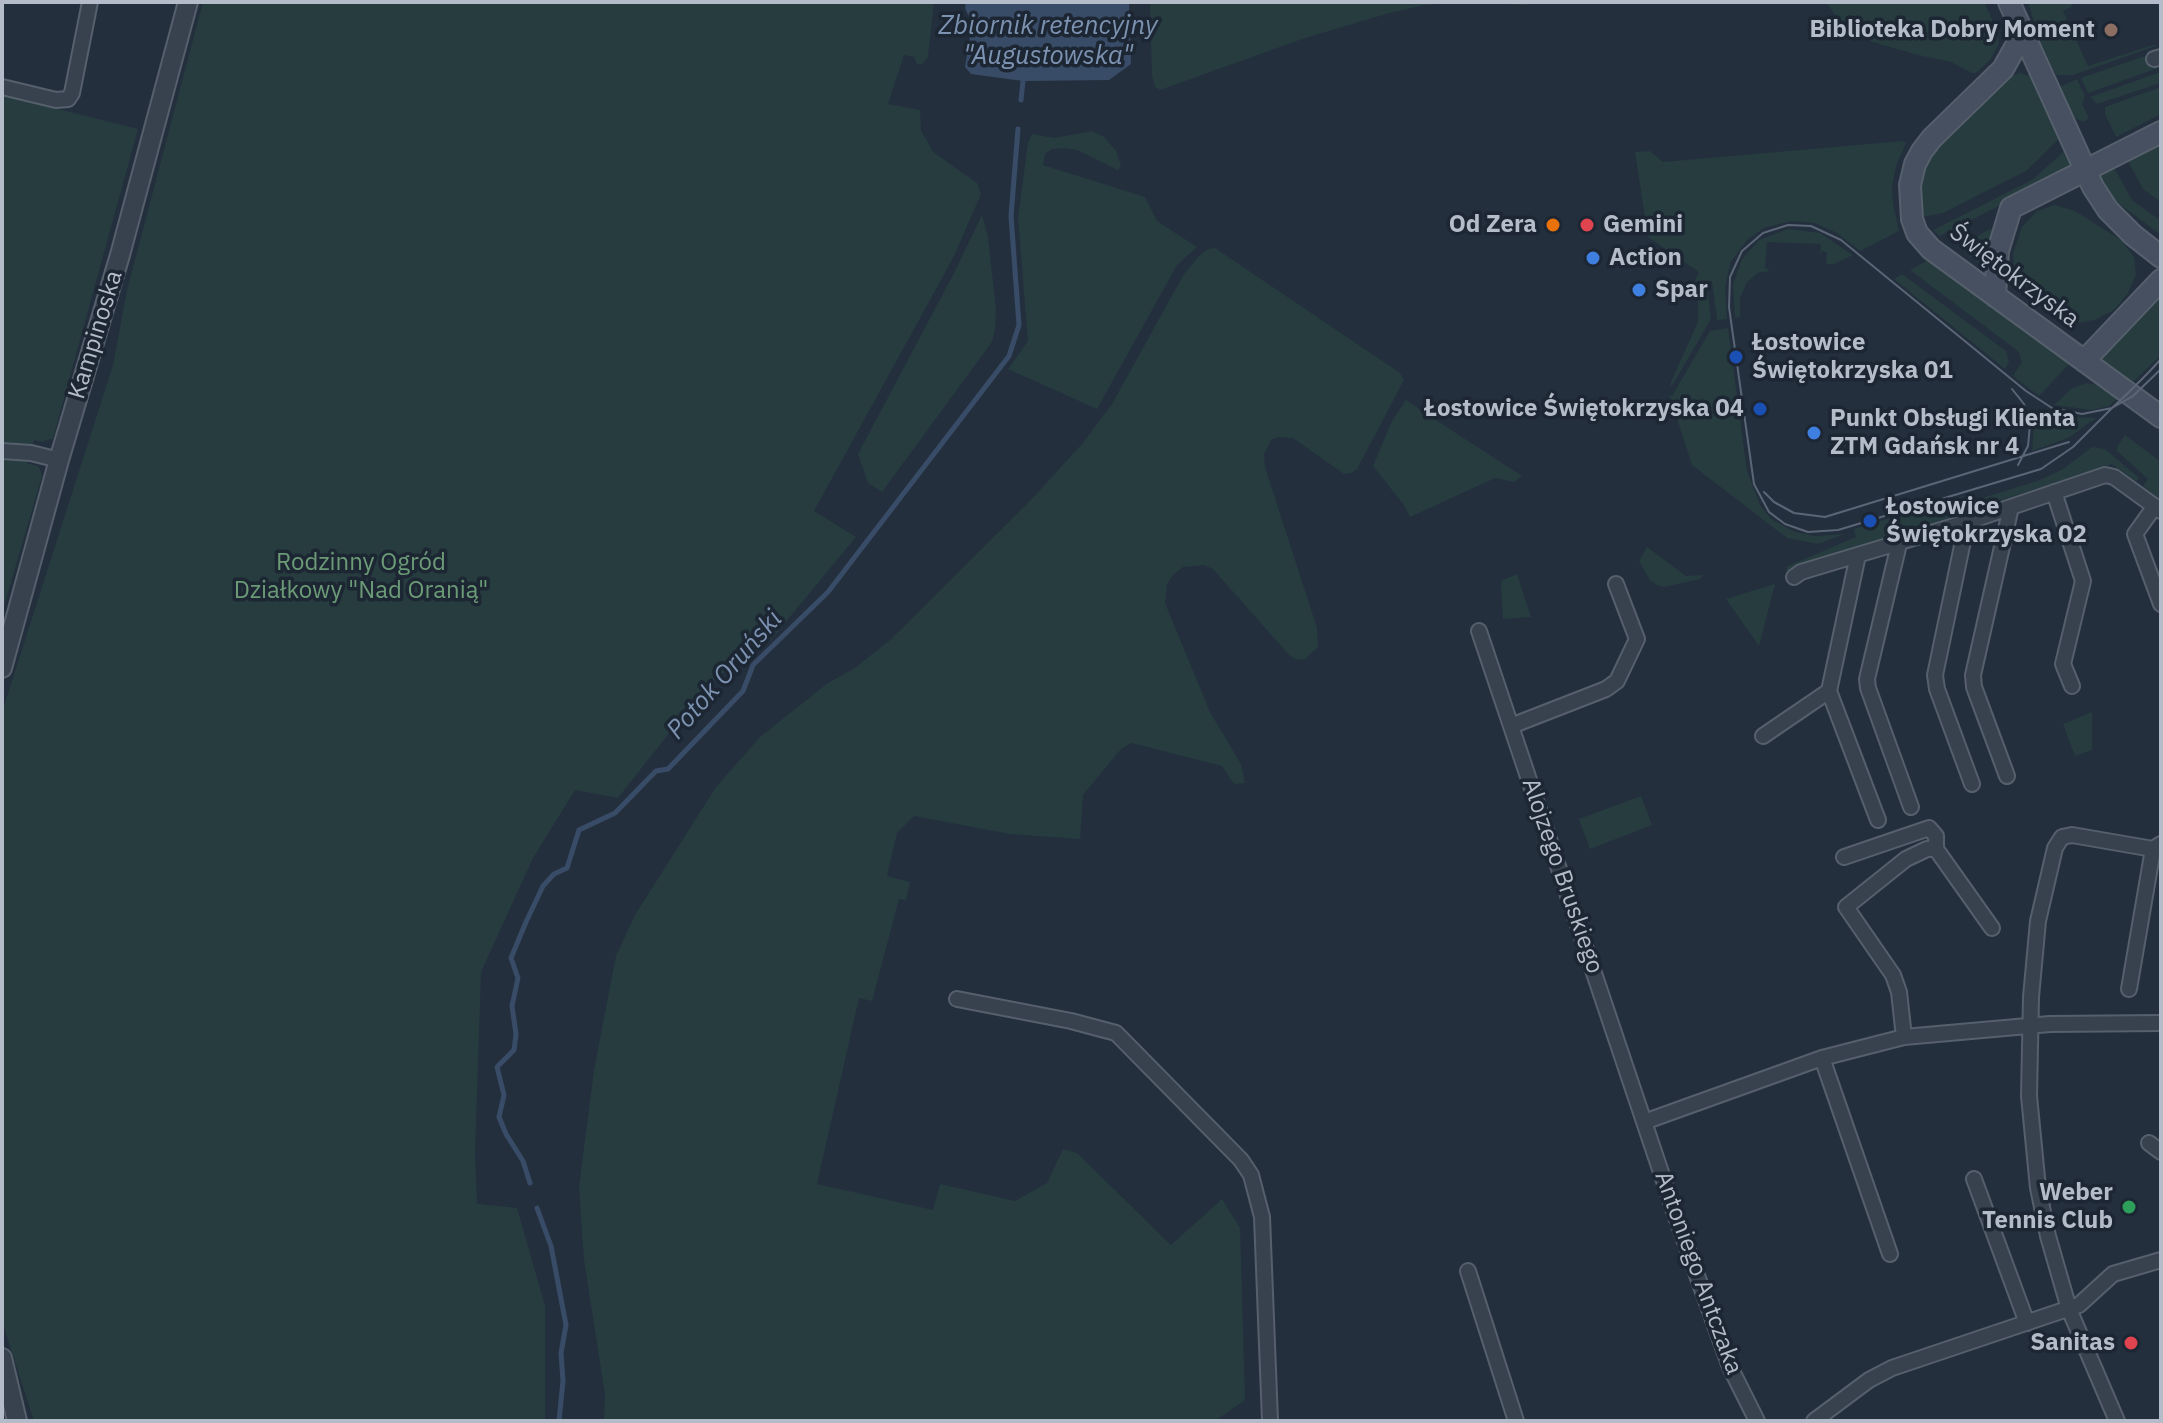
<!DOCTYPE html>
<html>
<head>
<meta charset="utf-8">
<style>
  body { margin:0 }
  #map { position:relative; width:2163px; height:1423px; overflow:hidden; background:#242f3e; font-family:"IBM Plex Sans",sans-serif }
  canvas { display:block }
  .frame { position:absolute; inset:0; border:4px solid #b4bcc9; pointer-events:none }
</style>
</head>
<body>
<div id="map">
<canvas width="2163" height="1423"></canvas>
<div class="frame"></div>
</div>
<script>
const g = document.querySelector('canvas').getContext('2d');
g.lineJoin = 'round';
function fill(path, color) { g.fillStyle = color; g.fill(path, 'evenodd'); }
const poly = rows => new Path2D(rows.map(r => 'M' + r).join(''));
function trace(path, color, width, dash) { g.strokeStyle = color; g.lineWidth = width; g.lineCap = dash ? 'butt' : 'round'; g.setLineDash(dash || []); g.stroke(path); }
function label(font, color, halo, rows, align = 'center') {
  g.font = font + ' "IBM Plex Sans",sans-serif'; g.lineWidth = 7; g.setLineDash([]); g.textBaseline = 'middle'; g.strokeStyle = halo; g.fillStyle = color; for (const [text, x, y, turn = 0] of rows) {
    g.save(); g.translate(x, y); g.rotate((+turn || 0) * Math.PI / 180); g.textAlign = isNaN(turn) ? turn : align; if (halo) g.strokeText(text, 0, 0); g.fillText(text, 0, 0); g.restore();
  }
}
fill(poly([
  [203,2,934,2,928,57,922,64,917,64,914,57,904,55,888,104,920,110,921,130,933,152,977,183,981,194,953,258,814,511,856,537,770,641,763,631,677,723,618,798,575,790,533,858,481,972,475,1153,477,1204,517,1208,545,1306,545,1421,34,1421,2,1321,2,712,113,365,127,290],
  [1150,2,1524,2,1527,5,1459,2,1424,5,1386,14,1305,38,1160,90,1155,87,1152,75],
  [1826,2,1984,2,1996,28,1999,44,1990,60,1976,73,1972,73,1951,62,1914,54,1849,35],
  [2028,2,2071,2,2073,6,2063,11,2088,66,2156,44,2156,46,2073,75,2056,75,2040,41],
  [2148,55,2152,67,2161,64,2161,67,2088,93,2081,78],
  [2161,72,2161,83,2097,104,2090,97],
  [2019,73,2030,76,2043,103,2056,119,2059,136,2057,141,2026,171,1943,213,1923,217,1920,184,1930,157,1956,126,2007,79],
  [2077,79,2085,96,2082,104,2089,118,2083,122,2073,117,2060,87],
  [2161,87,2161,114,2116,137,2105,114,2105,107],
  [2,95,138,129,53,438,42,442,34,440,32,447,10,442,2,444],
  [1092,131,1104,137,1116,151,1121,166,1118,170,1077,150,1065,148,1052,149,1045,154,1043,165,1145,197,1157,221,1197,247,1177,265,1097,409,1008,369,1028,341,1018,218,1028,143,1032,134,1054,138],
  [1903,141,1906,143,1896,166,1892,186,1893,204,1899,231,1860,251,1837,233,1815,223,1791,221,1764,228,1747,240,1730,263,1725,288,1727,319,1717,320,1712,281,1694,283,1699,272,1648,237,1635,152,1650,151,1663,162],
  [2161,142,2161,202,2143,189,2127,159],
  [2069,147,2075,167,1940,236,1933,230,2032,180],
  [2113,166,2132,200,2161,221,2161,235,2110,197,2096,175],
  [2055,205,2075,211,2121,240,2134,257,2136,275,2128,293,2114,310,2094,320,2077,323,2062,319,2022,289,2015,277,2013,254,2022,227,2037,211],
  [982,215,988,237,996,310,995,329,992,342,882,492,868,483,858,454,954,273],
  [1788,229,1820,233,1853,255,1834,264,1826,264,1827,252,1822,251,1820,256,1821,244,1767,242,1765,268,1770,271,1758,273,1747,282,1740,298,1740,317,1735,318,1733,284,1742,259,1759,240],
  [1990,229,1992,230,1985,268,1958,247],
  [1215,248,1400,373,1404,380,1357,469,1351,473,1344,474,1293,438,1278,437,1271,440,1264,454,1265,467,1317,628,1318,647,1305,659,1298,660,1289,655,1213,569,1204,565,1183,567,1173,575,1167,584,1165,603,1210,712,1241,764,1245,783,1234,784,1222,766,1132,743,1121,749,1083,795,1080,839,1010,834,914,816,897,833,887,876,910,882,906,900,899,899,872,1001,859,998,817,1184,933,1210,940,1184,1015,1201,1047,1183,1063,1149,1077,1153,1171,1245,1222,1199,1240,1228,1245,1400,1215,1421,604,1421,605,1395,584,1260,579,1187,594,1070,616,956,635,915,716,787,760,737,828,683,855,668,890,640,1029,502,1082,444,1112,404,1184,274,1198,257,1208,249],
  [1930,259,2071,362,2039,396,2013,376,2022,362,2018,351,1910,270],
  [1902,274,2006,351,2009,362,2005,369,1894,279],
  [1707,287,1711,319,1672,386,1670,384,1698,322,1698,298,1702,288],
  [2161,291,2161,355,2131,384,2099,361,2098,358],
  [1728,328,1747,471,1760,505,1771,519,1795,532,1815,536,1845,534,1818,544,1787,538,1692,465,1670,397,1667,395,1672,396,1710,331],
  [2086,383,2102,386,2119,397,2109,406,2092,410,2054,405,2071,389],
  [1406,400,1445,426,1522,476,1514,482,1495,478,1410,517,1404,505,1373,466,1392,421],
  [2049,410,2069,417,2096,418,2068,438,2032,451,2034,425],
  [2125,435,2161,462,2161,500,2143,486,2148,479,2117,451,2118,445],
  [2092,447,2105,449,2139,478,2136,481,2112,464,1787,571,1786,567,1856,537,1854,529,1973,493,1976,500,2040,480,2063,469],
  [2,459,27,461,27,463,39,467,42,476,2,613],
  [1647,547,1686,576,1703,575,1700,579,1664,587,1657,585,1650,580,1639,561],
  [1517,574,1531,617,1503,619,1501,583,1503,580],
  [1775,584,1759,646,1726,599],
  [2092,712,2092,750,2075,756,2063,724],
  [1641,796,1652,825,1590,849,1579,819]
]), '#263c3f');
fill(poly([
  [966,2,1129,2,1131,64,1109,80,1023,81,971,74,965,67,972,24,965,8]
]), '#394c67');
trace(poly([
  [1021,100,1023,81],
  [530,1183,523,1161,506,1134,499,1117,504,1095,497,1067,514,1050,516,1034,512,1006,518,978,511,958,526,922,543,886,554,874,567,868,579,830,615,813,656,771,668,769,743,691,753,665,828,592,1009,356,1019,325,1011,216,1018,129],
  [537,1208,551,1246,566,1325,561,1353,563,1381,559,1421]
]), '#394c67', 5);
const minor = poly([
  [2154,59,2161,57],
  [2,87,56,100,68,99,72,93,90,2],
  [2,451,31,453,59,460],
  [2054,492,2083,581,2063,664,2072,686],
  [2155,506,2135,534,2161,604],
  [1967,522,1935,675,1937,689,1972,784],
  [1899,544,1867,679,1868,688,1911,807],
  [1858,555,1829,691,1878,820],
  [1794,577,1801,572,1967,522,2105,475,2114,477,2161,511],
  [1479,631,1675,1214,1730,1367,1757,1421],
  [1511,726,1606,689,1617,681,1637,639,1616,584],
  [1763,736,1829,691],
  [2007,776,1974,687,1973,675,2011,507],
  [1844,857,1929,828,1936,836,1936,849,1992,928],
  [2129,989,2153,849],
  [957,999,1071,1021,1116,1033,1241,1160,1251,1175,1262,1217,1270,1421],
  [1904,1037,1899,992,1893,975,1846,907,1906,859,1927,849,1936,849],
  [1822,1058,1890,1254],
  [1644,1122,1822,1058,1904,1037,2050,1024,2161,1023],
  [2149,1143,2161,1152],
  [1974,1179,2027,1323],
  [1468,1271,1516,1421],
  [1814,1421,1869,1380,1892,1368,2079,1305,2113,1274,2161,1260],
  [2117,1421,2069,1309,2048,1236,2038,1188,2029,1096,2031,997,2038,921,2055,848,2062,837,2072,835,2153,849,2161,844]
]);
const tertiary = poly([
  [2,668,59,460,120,255,188,2],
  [2,1358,17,1421]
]);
const secondary = poly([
  [2009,2,2093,187,2108,210,2133,235,2161,257],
  [2023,33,2003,69,1932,138,1922,151,1915,164,1910,185,1912,219,1917,233,1931,249,2161,417],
  [1995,296,1998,251,2011,208,2161,132],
  [2084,361,2161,280]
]);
trace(minor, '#565f6c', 18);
trace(tertiary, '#565f6c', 22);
trace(secondary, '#565f6c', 24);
trace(minor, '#38414e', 14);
trace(tertiary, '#38414e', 18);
trace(secondary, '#465061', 20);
trace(poly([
  [2161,359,2149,372,2128,393,2112,408,2073,447,2041,469,1838,530,1808,532,1785,524,1769,512,1754,484,1729,307,1730,277,1742,251,1763,233,1788,225,1811,226,1841,240,2026,391,2052,408,2082,414,2112,408,2133,396,2161,369],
  [2012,389,2024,404,2030,425,2028,446,2018,465],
  [1764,492,1774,502,1794,513,1825,517,2069,442]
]), '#5a6575', 2);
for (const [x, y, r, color] of [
  [2111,30,8,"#8d6e63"],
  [1553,225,8,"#e8710a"],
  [1587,225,8,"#e0444e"],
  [1593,258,8,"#3f7fe0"],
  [1639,290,8,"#3f7fe0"],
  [1736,357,8,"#1a4fb4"],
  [1760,409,8,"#1a4fb4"],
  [1814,433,8,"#3f7fe0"],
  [1870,521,8,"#1a4fb4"],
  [2129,1207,8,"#2e9e5b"],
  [2131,1343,8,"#e0444e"]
]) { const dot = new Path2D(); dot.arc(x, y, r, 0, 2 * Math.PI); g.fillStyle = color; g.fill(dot); trace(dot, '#1d2633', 3); }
label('bold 24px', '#b4bcc9', '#1d2633', [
  ["Biblioteka Dobry Moment",2095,30,"right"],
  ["Od Zera",1537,225,"right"],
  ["Gemini",1603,225],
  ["Action",1609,258],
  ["Spar",1655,290],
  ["Łostowice",1752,343],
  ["Świętokrzyska 01",1752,371],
  ["Łostowice Świętokrzyska 04",1744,409,"right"],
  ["Punkt Obsługi Klienta",1830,419],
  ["ZTM Gdańsk nr 4",1830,447],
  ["Łostowice",1886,507],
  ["Świętokrzyska 02",1886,535],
  ["Weber",2113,1193,"right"],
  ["Tennis Club",2113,1221,"right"],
  ["Sanitas",2115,1343,"right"]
], 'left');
label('24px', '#b4bcc9', '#1d2633', [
  ["Świętokrzyska",2014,276,37],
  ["Kampinoska",96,335,-73],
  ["Alojzego Bruskiego",1562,876,71],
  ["Antoniego Antczaka",1698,1273,70]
]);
label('24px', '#6b9a76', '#1d2633', [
  ["Rodzinny Ogród",361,563],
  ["Działkowy \"Nad Oranią\"",361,591]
]);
label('italic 26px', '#7c92b1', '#1d2633', [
  ["Zbiornik retencyjny",1048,26],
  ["\"Augustowska\"",1048,56],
  ["Potok Oruński",725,675,-49]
]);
</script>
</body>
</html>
